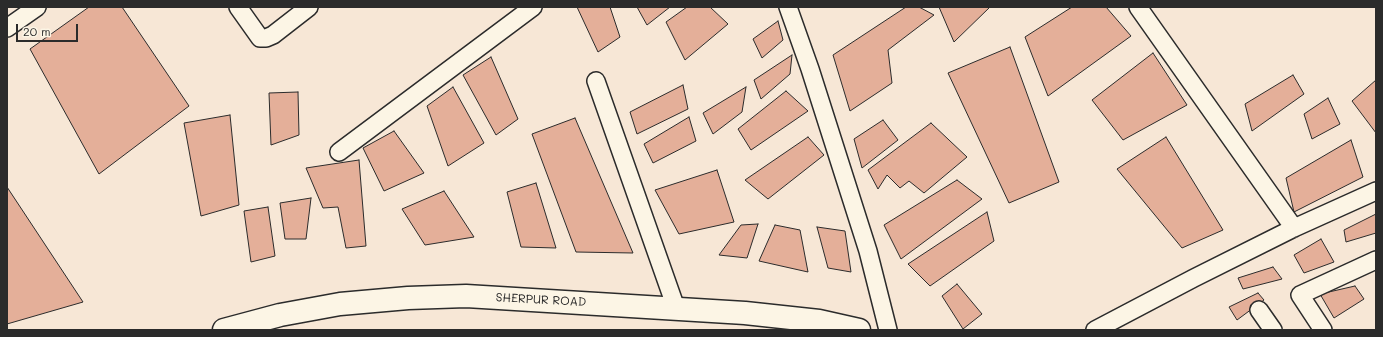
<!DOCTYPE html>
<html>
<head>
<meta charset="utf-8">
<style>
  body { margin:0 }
  #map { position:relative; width:1383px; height:337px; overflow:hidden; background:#f7e7d6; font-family:Mali,sans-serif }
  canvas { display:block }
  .frame { position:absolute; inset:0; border:8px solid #2b2b2b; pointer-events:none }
  .scale { position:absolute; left:16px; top:24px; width:62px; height:18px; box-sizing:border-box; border:2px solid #2b2b2b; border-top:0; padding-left:5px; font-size:12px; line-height:14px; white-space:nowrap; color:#2b2b2b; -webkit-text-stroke:3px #fcf5e5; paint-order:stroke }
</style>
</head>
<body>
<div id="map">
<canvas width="1383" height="337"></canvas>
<div class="frame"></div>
<div class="scale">20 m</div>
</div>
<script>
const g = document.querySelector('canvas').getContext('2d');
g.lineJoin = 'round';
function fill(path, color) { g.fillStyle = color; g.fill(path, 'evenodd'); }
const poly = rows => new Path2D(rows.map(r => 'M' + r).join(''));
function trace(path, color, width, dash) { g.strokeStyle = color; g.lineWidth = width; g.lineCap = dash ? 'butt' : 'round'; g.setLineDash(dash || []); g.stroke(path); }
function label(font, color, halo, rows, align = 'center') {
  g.font = font + ' Mali,sans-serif'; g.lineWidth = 4; g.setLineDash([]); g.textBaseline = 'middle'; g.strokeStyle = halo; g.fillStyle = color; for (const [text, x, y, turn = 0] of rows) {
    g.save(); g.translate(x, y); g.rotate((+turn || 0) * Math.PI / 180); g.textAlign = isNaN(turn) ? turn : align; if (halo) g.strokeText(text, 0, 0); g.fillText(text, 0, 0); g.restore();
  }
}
const building = poly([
  [89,7,122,7,189,106,99,174,30,49,89,7],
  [577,7,610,7,620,37,598,52,577,7],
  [637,7,670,7,647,25,637,7],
  [687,7,710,7,728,24,685,60,666,22,687,7],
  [906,7,919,7,934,15,888,50,892,83,850,111,833,55,906,7],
  [939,7,990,7,954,42,939,7],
  [1072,7,1106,7,1131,36,1048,96,1025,37,1072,7],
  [778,21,783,40,762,58,753,39,778,21],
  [1010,47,1059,182,1009,203,948,73,1010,47],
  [1153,53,1187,105,1123,140,1092,100,1153,53],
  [792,55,790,74,761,99,754,80,792,55],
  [491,57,518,119,496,135,463,75,491,57],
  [1293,75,1304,94,1252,131,1245,104,1293,75],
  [1376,80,1376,133,1352,101,1376,80],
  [683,85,688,109,637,134,630,112,683,85],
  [453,87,484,143,448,166,427,106,453,87],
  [746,87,742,112,713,134,703,113,746,87],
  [786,91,808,111,751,150,738,129,786,91],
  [298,92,299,135,271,145,269,93,298,92],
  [1328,98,1340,124,1312,139,1304,114,1328,98],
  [230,115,239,205,201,216,184,123,230,115],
  [689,117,696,141,653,163,644,144,689,117],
  [575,118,633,253,576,252,532,134,575,118],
  [883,120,898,140,862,168,854,139,883,120],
  [931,123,967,157,924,193,909,181,900,188,887,175,878,189,868,170,931,123],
  [394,131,424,173,384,191,363,148,394,131],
  [808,137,824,155,768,199,745,180,808,137],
  [1166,137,1223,230,1182,248,1117,169,1166,137],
  [1351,140,1363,177,1294,212,1286,178,1351,140],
  [359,160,366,246,346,248,338,207,323,208,306,168,359,160],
  [717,170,734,222,679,234,655,190,717,170],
  [957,180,982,199,901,259,884,225,957,180],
  [536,183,556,248,521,247,507,192,536,183],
  [7,187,83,302,7,324,7,187],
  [444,191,474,237,425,245,402,209,444,191],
  [311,198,306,239,285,239,280,203,311,198],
  [268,207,275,256,251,262,244,211,268,207],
  [987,212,994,241,930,286,908,264,987,212],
  [1376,214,1376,233,1346,242,1344,230,1376,214],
  [758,224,747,258,719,255,741,225,758,224],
  [775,225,800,230,808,272,759,261,775,225],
  [817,227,845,231,851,272,828,268,817,227],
  [1321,239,1334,262,1304,273,1294,255,1321,239],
  [1273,267,1282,279,1243,289,1238,278,1273,267],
  [957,284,982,314,963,329,942,296,957,284],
  [1355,286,1364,299,1334,318,1320,294,1355,286],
  [1258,293,1264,300,1237,320,1229,307,1258,293]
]);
fill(building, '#e4af99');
trace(building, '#2b2b2b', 1);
const street = poly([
  [238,7,260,38,266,38,273,35,309,7],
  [788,7,810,69,868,251,888,330],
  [1138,7,1294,228],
  [7,28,37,7],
  [596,81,676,308],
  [339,152,533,7],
  [1259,310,1273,330],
  [1095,330,1194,278,1294,228,1376,191],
  [1323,330,1300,295,1376,260]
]);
const secondary = poly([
  [224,330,280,315,340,304,408,298,466,296,745,313,819,321,859,330]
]);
trace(street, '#2b2b2b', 20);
trace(secondary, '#2b2b2b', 25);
trace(street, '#fcf5e5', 17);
trace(secondary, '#fcf5e5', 22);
label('12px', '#2b2b2b', '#fcf5e5', [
  ["SHERPUR ROAD",541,300,3]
]);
</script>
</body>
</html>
